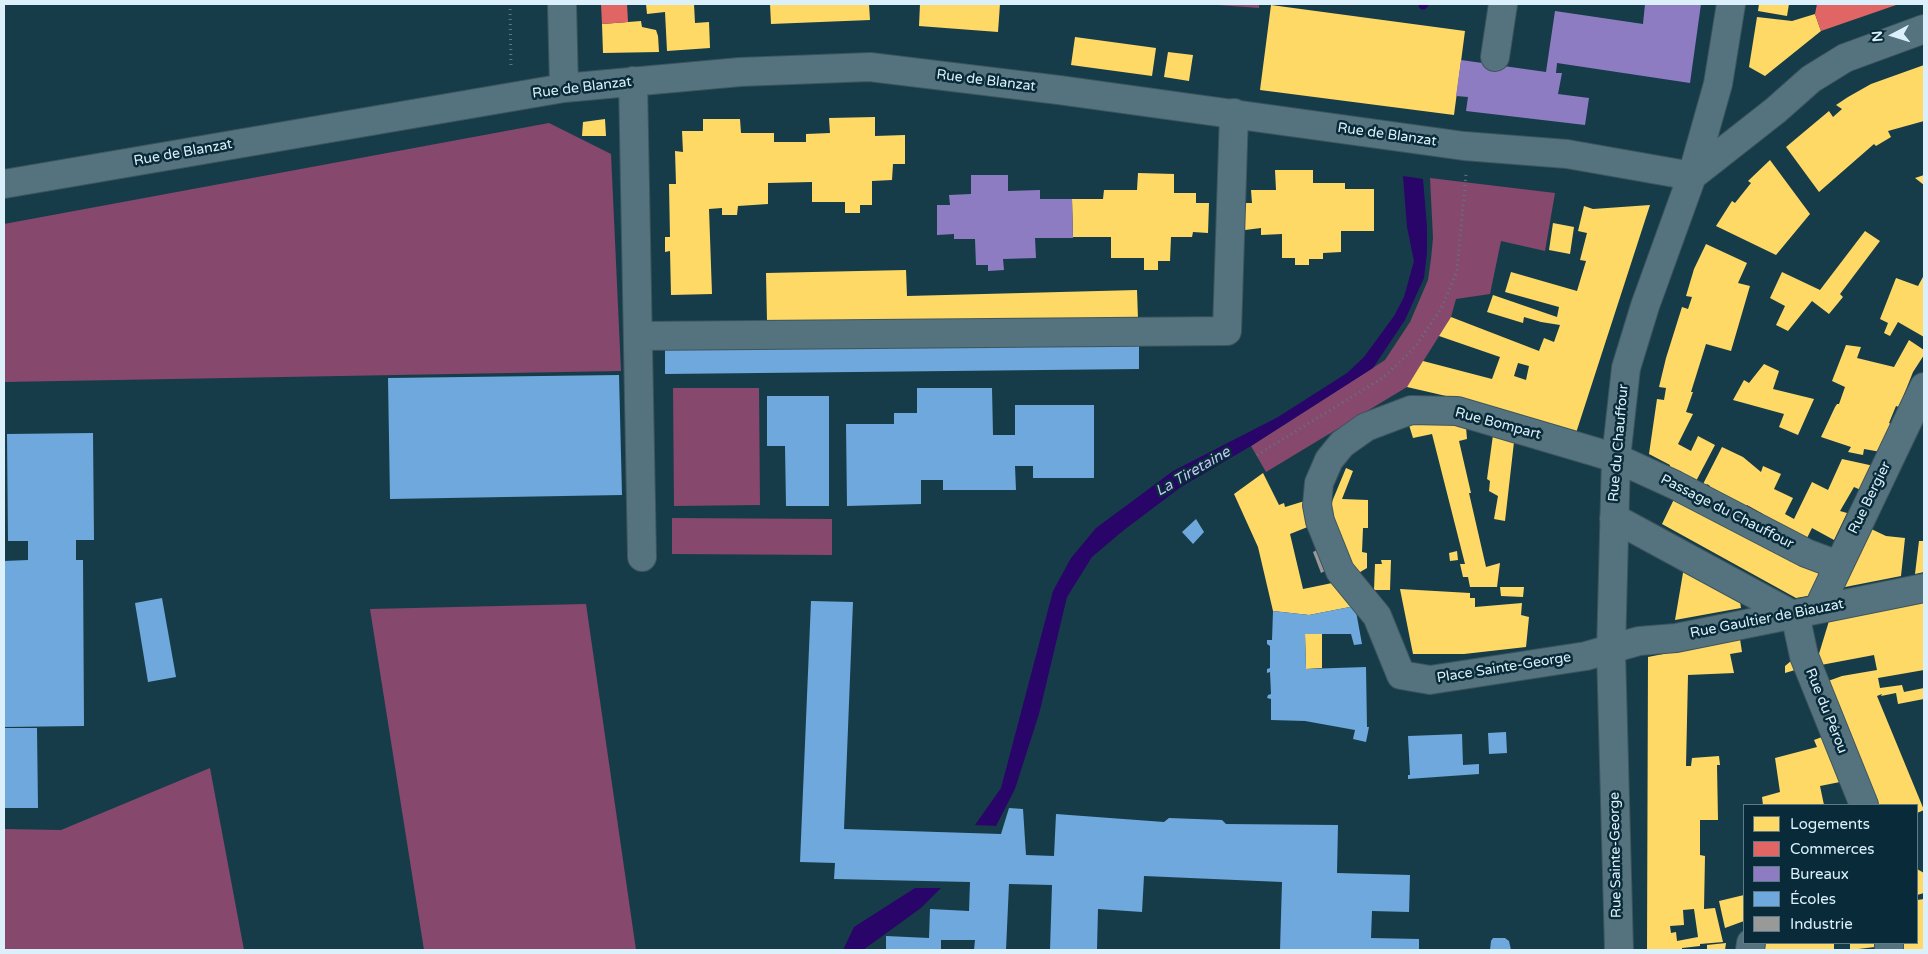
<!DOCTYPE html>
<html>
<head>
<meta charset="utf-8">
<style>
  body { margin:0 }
  #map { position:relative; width:1928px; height:954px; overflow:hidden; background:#173c49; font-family:"Varela Round",sans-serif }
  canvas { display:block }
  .frame { position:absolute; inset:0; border:5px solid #dbf0fb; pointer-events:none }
  .legend { position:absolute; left:1743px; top:804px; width:175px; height:140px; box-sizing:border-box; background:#092b39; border:1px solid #5d7a87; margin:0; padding:6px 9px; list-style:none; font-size:15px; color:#dbf0fb }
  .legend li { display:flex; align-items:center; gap:10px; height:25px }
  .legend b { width:25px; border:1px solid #5d7a87 }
  .north { position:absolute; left:1868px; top:10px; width:50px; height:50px; -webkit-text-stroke:4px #092b39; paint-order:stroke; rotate:265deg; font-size:14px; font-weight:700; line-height:20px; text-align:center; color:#dbf0fb }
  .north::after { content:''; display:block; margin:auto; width:18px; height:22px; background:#dbf0fb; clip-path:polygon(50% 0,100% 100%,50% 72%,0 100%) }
</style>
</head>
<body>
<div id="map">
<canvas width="1928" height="954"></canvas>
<div class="frame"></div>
<ul class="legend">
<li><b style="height:14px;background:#ffd966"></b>Logements</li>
<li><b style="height:14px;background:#e06666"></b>Commerces</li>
<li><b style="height:14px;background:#8e7cc3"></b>Bureaux</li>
<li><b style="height:14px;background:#6fa8dc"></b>Écoles</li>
<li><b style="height:14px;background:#999"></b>Industrie</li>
</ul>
<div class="north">N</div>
</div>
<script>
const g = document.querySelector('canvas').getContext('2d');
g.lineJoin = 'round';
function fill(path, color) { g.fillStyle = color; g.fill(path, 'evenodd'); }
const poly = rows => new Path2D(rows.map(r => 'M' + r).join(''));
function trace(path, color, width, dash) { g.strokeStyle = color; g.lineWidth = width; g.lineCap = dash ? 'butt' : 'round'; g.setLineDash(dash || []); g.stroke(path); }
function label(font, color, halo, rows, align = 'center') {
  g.font = font + ' "Varela Round",sans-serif'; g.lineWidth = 5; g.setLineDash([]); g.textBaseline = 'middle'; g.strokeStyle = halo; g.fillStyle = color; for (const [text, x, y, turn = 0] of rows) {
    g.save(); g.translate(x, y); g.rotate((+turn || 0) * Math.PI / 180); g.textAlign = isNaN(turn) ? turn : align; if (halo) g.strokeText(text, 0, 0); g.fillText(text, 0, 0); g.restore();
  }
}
fill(poly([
  [1205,4,1259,4,1259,8],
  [549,123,611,154,621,371,4,382,4,224],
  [1430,178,1555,193,1545,251,1501,241,1490,294,1456,299,1451,317,1407,387,1266,472,1251,446,1385,360,1410,322,1428,280,1431,259,1433,238],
  [673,388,759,388,760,505,674,506],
  [672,518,832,519,832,555,672,554],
  [586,604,636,950,424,950,370,609],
  [210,768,244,950,4,950,4,829,61,830]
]), '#86486c');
fill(poly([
  [1403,176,1423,179,1427,227,1427,253,1424,278,1405,320,1373,368,1251,446,1181,487,1124,530,1092,557,1067,597,1039,714,1015,789,996,826,975,825,1001,788,1053,591,1071,558,1096,528,1173,471,1278,417,1347,373,1364,357,1394,316,1404,297,1414,261,1407,227],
  [915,888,941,888,921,908,863,950,843,950,854,927]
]), '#2a0569');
fill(poly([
  [646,4,694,4,695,23,709,22,710,48,667,51,665,12,647,14],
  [770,4,869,4,870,20,771,24],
  [920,4,1000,4,998,32,919,26],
  [1759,4,1789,4,1787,16,1758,11],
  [1271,5,1465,31,1454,115,1260,90],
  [1815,14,1821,31,1765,76,1749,67,1757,17,1792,21],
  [641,21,642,27,656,30,658,36,659,52,603,53,602,24],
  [1075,37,1156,48,1152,76,1071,65],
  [1168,52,1193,55,1189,81,1164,77],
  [1924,65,1924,121,1888,131,1891,137,1876,146,1874,144,1819,192,1786,147,1829,111,1833,117,1842,109,1836,105,1848,97,1871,84],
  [875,117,875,136,905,135,905,164,893,164,892,180,872,181,872,205,860,205,860,213,845,213,845,202,812,202,812,182,768,183,768,204,738,206,737,215,722,215,722,208,709,209,712,294,671,295,670,251,665,252,665,237,670,237,669,184,676,184,675,151,683,152,682,131,703,131,703,119,740,119,741,133,774,133,774,142,806,142,806,134,830,133,829,118],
  [605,119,606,136,582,136,583,122],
  [1770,160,1810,214,1776,255,1716,226,1732,201,1735,203,1751,183,1748,181],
  [1275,170,1313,170,1313,183,1345,183,1345,189,1374,189,1374,231,1341,231,1341,252,1323,253,1323,259,1309,259,1309,265,1295,265,1295,258,1282,258,1282,234,1261,235,1261,228,1245,230,1245,203,1252,203,1251,190,1276,190],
  [1138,173,1174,174,1174,193,1196,193,1196,203,1209,203,1208,233,1193,232,1192,237,1171,237,1170,261,1158,261,1158,270,1144,270,1144,258,1111,258,1111,237,1073,237,1072,199,1103,199,1104,190,1137,190],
  [1924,175,1924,185,1915,178],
  [1650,205,1576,433,1485,405,1407,387,1423,361,1492,379,1500,357,1439,336,1451,317,1539,351,1544,338,1554,342,1560,325,1541,322,1524,317,1523,323,1487,312,1493,295,1557,317,1559,307,1505,292,1511,272,1577,291,1586,261,1580,260,1587,233,1578,231,1584,206,1593,209],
  [1518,363,1529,366,1526,380,1514,376],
  [1553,223,1574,227,1570,254,1549,250],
  [1865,231,1880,241,1840,294,1843,297,1829,314,1812,301,1788,331,1776,325,1785,306,1770,298,1782,272,1820,290],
  [1706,244,1747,263,1738,283,1750,286,1731,351,1706,344,1691,392,1693,392,1686,412,1693,414,1678,444,1691,451,1698,436,1715,445,1694,485,1668,472,1670,465,1649,454,1657,399,1664,400,1666,388,1659,387,1666,358,1682,307,1688,309,1692,297,1686,296,1694,269],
  [906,270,907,296,1137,290,1138,319,767,321,766,273],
  [1924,275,1924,337,1898,322,1890,336,1884,333,1888,323,1880,319,1896,278,1918,286],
  [1909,340,1924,350,1924,355,1913,372,1899,407,1896,406,1889,423,1893,425,1881,452,1864,449,1863,455,1848,452,1851,447,1821,437,1835,407,1837,404,1839,404,1845,387,1832,381,1846,345,1861,347,1857,358,1894,367],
  [1764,364,1779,371,1773,389,1814,399,1798,435,1779,427,1784,414,1733,400,1744,380,1749,383],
  [1428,417,1466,427,1467,439,1459,441,1471,493,1469,493,1486,567,1500,563,1497,587,1470,587,1468,577,1463,577,1460,564,1465,564,1432,434,1413,438,1409,425],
  [1493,435,1514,442,1505,521,1494,519,1498,496,1489,491,1490,481,1487,479],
  [1722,447,1743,457,1761,472,1763,466,1781,474,1774,489,1793,498,1785,514,1794,519,1812,482,1828,490,1842,459,1874,466,1863,491,1854,487,1840,511,1847,513,1834,540,1812,528,1803,546,1761,518,1763,514,1747,505,1743,513,1706,493,1710,486,1707,484,1704,487,1702,486],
  [1346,468,1353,471,1342,499,1368,500,1368,528,1363,528,1362,552,1367,553,1367,568,1355,575,1329,509],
  [1263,473,1279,505,1284,503,1285,507,1308,500,1315,524,1290,534,1303,589,1342,581,1355,606,1309,615,1273,611,1258,547,1234,494],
  [1677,493,1829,569,1819,594,1796,598,1662,524],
  [1867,527,1886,536,1905,538,1901,576,1840,588],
  [1919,541,1924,541,1924,572,1915,574],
  [1457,551,1458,560,1450,561,1449,553],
  [1381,560,1391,560,1390,590,1374,590,1375,564,1382,564],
  [1684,567,1739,596,1741,608,1675,620],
  [1500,587,1524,587,1523,597,1501,596],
  [1400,589,1470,593,1470,598,1475,598,1475,607,1522,603,1521,615,1529,617,1526,647,1464,654,1413,654],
  [1924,601,1924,670,1878,678,1880,688,1902,685,1904,692,1924,688,1924,699,1898,704,1896,693,1881,696,1882,694,1877,696,1924,810,1917,813,1917,805,1878,805,1828,681,1842,676,1877,670,1874,655,1821,665,1818,657,1829,621],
  [1305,634,1322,634,1322,668,1306,669],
  [1740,639,1742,652,1730,654,1734,673,1688,675,1686,766,1691,766,1692,758,1719,756,1720,765,1717,765,1718,820,1700,820,1700,855,1705,856,1704,909,1715,908,1723,942,1700,944,1700,946,1682,948,1682,950,1647,950,1648,657],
  [1694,909,1698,937,1677,941,1676,932,1671,933,1670,926,1684,925,1683,910],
  [1791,661,1795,670,1785,673,1785,666],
  [1822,737,1840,782,1820,786,1824,805,1763,805,1762,797,1780,792,1775,758,1817,747,1814,740],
  [1917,869,1924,873,1924,893,1917,895],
  [1744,895,1744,921,1725,928,1719,901],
  [1924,899,1924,950,1901,950,1901,943,1917,943,1917,900],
  [1726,943,1725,950,1707,950,1707,945],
  [1758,943,1834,943,1834,950,1757,950],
  [1850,943,1875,943,1875,947,1850,950]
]), '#ffd966');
fill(poly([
  [601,4,627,4,628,22,602,24],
  [1817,4,1899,4,1821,31,1815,14]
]), '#e06666');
fill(poly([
  [1645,4,1701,4,1690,83,1557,63,1556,73,1562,73,1558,94,1589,98,1585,125,1466,111,1468,97,1456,96,1461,60,1546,72,1555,11,1643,24],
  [971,175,1008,175,1008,191,1040,190,1040,199,1072,199,1073,238,1035,238,1036,258,1003,259,1004,270,988,271,988,265,976,265,975,239,954,239,954,234,937,235,937,205,950,205,949,195,971,194]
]), '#8e7cc3');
fill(poly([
  [1139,342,1139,369,665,374,665,348],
  [619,375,622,495,390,499,388,378],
  [917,388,992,388,993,435,1015,435,1015,405,1094,405,1094,478,1033,478,1033,466,1015,466,1016,490,943,490,943,480,921,480,921,504,847,506,846,424,894,424,894,413,917,413],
  [767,396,829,396,829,506,786,506,785,446,767,446],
  [93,433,94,540,76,540,76,560,83,560,84,726,4,727,4,561,28,560,28,541,8,541,7,434],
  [1196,519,1204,532,1193,544,1182,532],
  [162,598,176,677,148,682,135,603],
  [811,601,853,602,844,829,1001,834,1009,808,1023,809,1026,855,1054,856,1056,814,1164,822,1169,818,1222,820,1226,824,1338,825,1337,873,1410,875,1409,912,1372,911,1371,938,1419,939,1419,950,1280,950,1282,882,1144,876,1142,912,1098,909,1097,950,1050,950,1052,885,1009,884,1006,950,974,950,975,940,941,940,941,950,886,950,886,936,929,938,930,909,969,911,970,882,834,879,835,863,800,862],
  [1355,606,1362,644,1354,645,1351,634,1305,634,1306,669,1366,667,1367,727,1369,727,1366,742,1353,739,1355,730,1305,721,1271,720,1271,699,1267,698,1268,695,1271,694,1270,672,1267,673,1267,669,1270,668,1270,646,1267,644,1267,640,1272,640,1273,611,1309,615],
  [4,728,37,728,38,808,4,808],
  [1506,732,1507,753,1489,754,1488,733],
  [1462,734,1463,765,1479,764,1479,774,1408,779,1408,775,1410,775,1408,736],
  [1493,938,1505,938,1509,941,1511,950,1490,950,1491,941]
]), '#6fa8dc');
fill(poly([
  [1323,547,1333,567,1321,573,1313,552]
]), '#999');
trace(poly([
  [1423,5,1424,4]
]), '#2a0569', 9);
const minor = poly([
  [562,4,564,88],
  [1495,57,1503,4],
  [633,81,642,557],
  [4,184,564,88,740,72,870,67,1059,90,1464,146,1567,154,1692,176,1776,110,1811,79,1845,58,1924,29],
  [638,336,1227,331,1234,113],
  [1614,518,1791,614],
  [1838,565,1806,553,1675,485,1616,458,1457,411,1411,410,1366,427,1342,444,1329,460,1319,483,1317,505,1320,521,1340,571,1377,616,1401,675,1430,680,1586,656,1639,641,1676,638,1924,588],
  [1818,609,1924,387],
  [1795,614,1804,656,1864,805],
  [1889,943,1889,950],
  [1619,950,1611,651,1616,458,1626,368,1645,306,1692,176,1718,84,1731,4],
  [1750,950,1751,943]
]);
trace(minor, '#3d555e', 30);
trace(poly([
  [510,4,511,69],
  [1257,455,1384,377,1415,347,1441,309,1457,271,1466,174]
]), '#5d7881', 3, [1, 4]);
trace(minor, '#55737f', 28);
label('14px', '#dbf0fb', '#092b39', [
  ["Rue de Blanzat",986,81,7],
  ["Rue de Blanzat",582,88,-7],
  ["Rue de Blanzat",1387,135,8],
  ["Rue de Blanzat",183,153,-10],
  ["Rue Bompart",1498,424,15],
  ["Rue du Chauffour",1619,443,-85],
  ["Rue Bergier",1870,498,-64],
  ["Passage du Chauffour",1727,512,27],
  ["Rue Gaultier de Biauzat",1767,619,-11],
  ["Place Sainte-George",1504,668,-9],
  ["Rue du Pérou",1826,711,68],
  ["Rue Sainte-George",1616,855,-91]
]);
label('italic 15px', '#c8c2f8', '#092b39', [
  ["La Tiretaine",1193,472,-30]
]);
</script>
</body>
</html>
